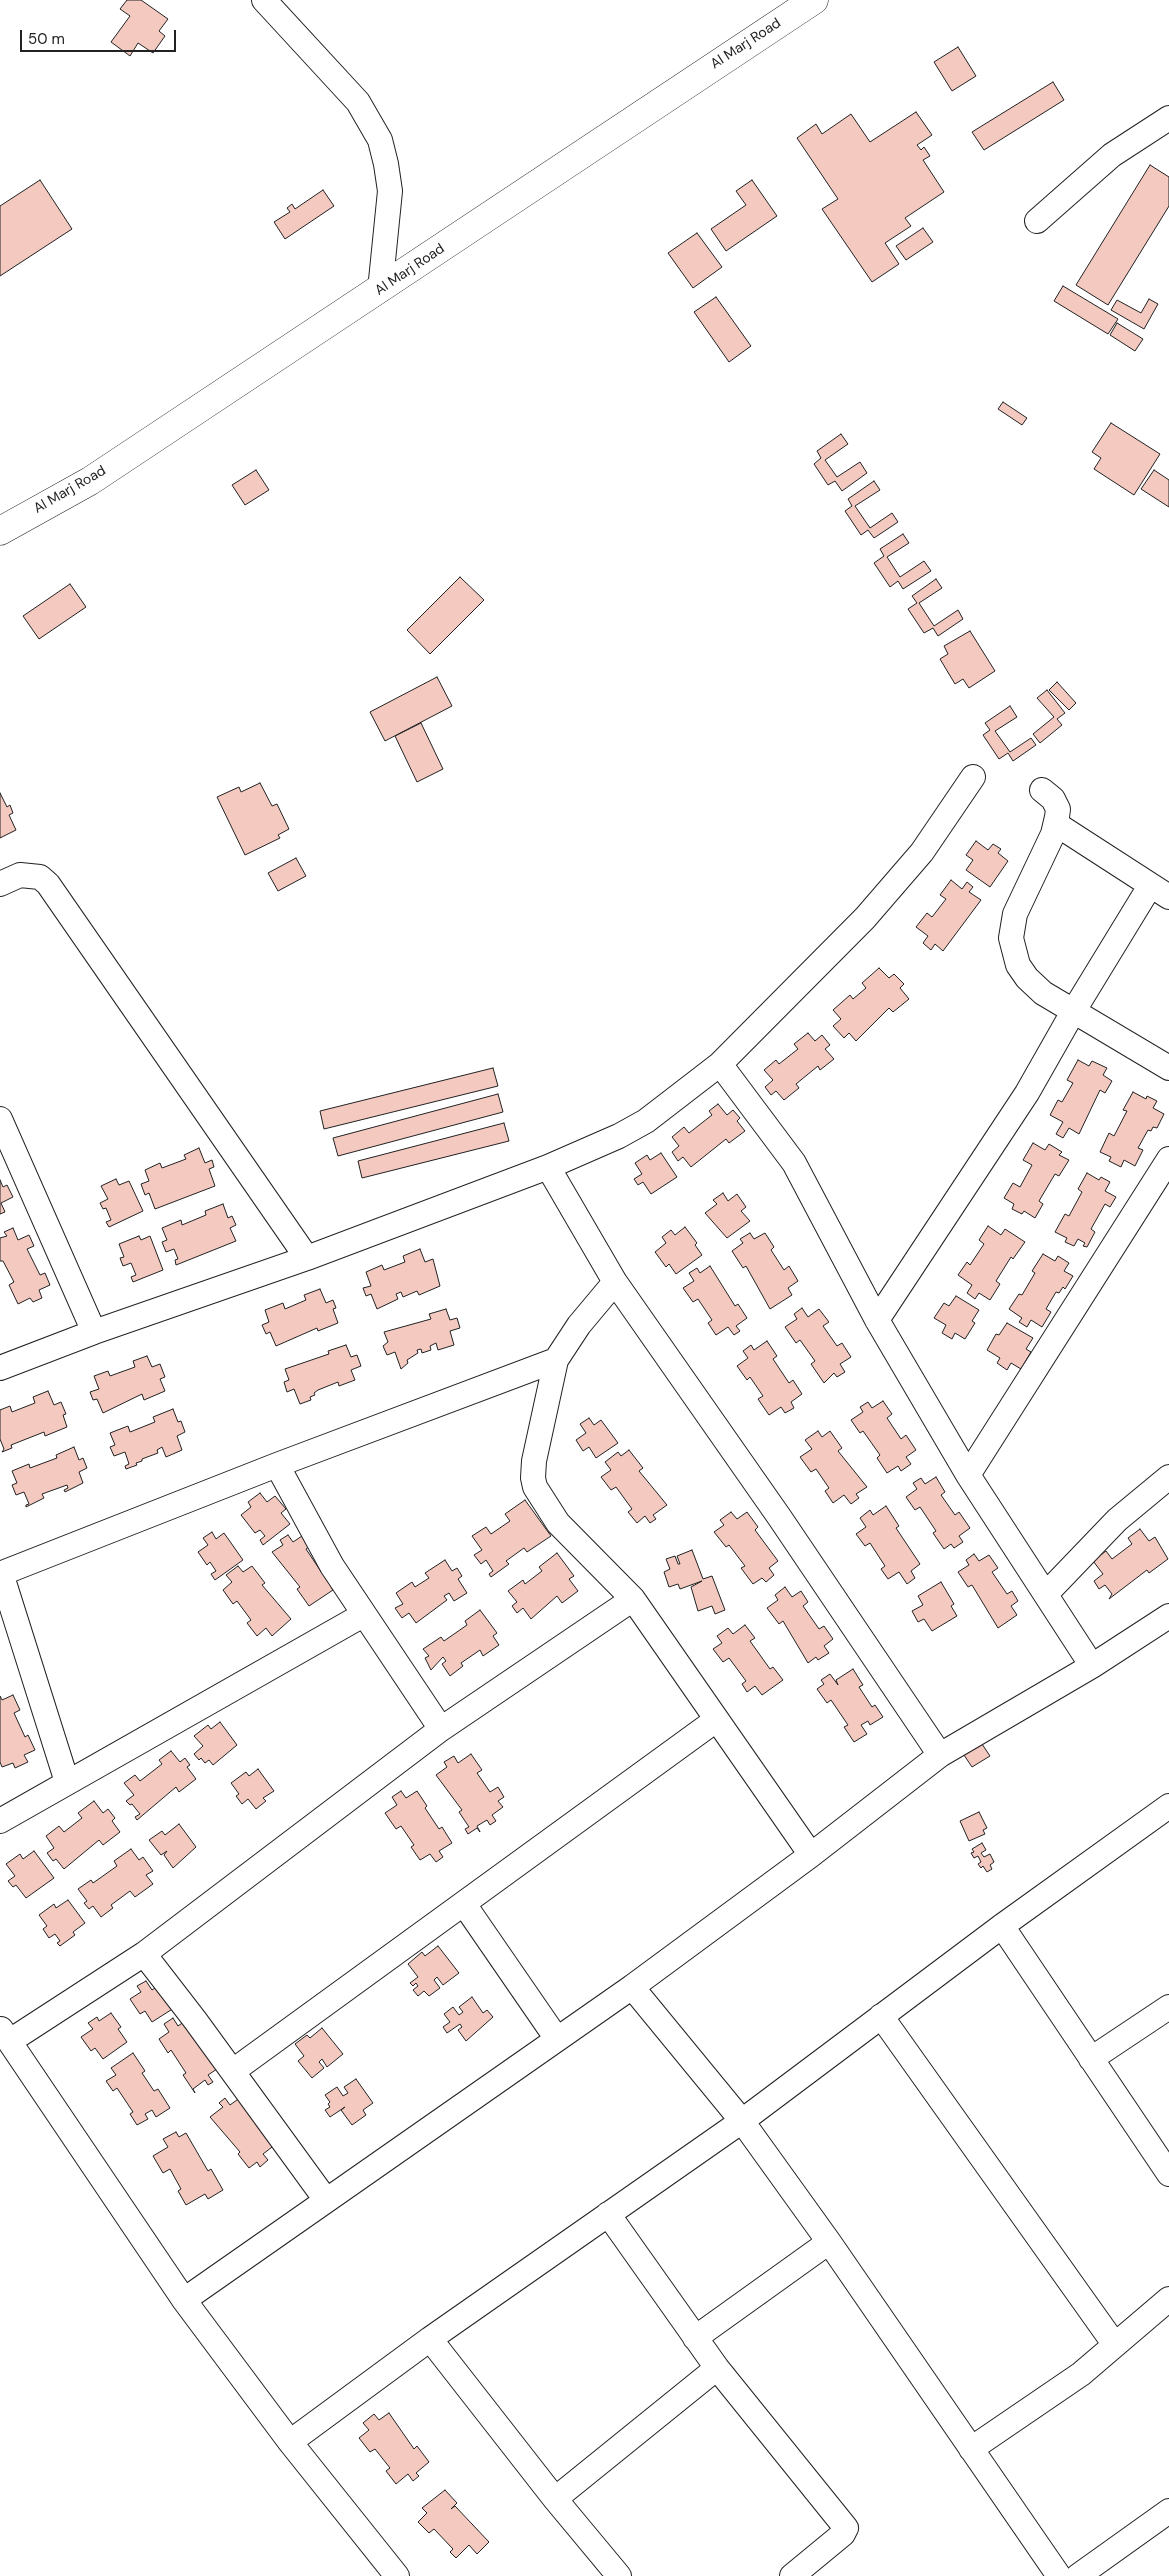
<!DOCTYPE html>
<html>
<head>
<meta charset="utf-8">
<style>
  body { margin:0 }
  #map { position:relative; width:1169px; height:2576px; overflow:hidden; background:#fff; font-family:"DM Sans",sans-serif }
  canvas { display:block }
  .scale { position:absolute; left:20px; top:30px; width:156px; height:22px; box-sizing:border-box; border:2px solid #222; border-top:0; padding-left:6px; font-size:15px; line-height:18px; white-space:nowrap; color:#222; -webkit-text-stroke:4px #fff; paint-order:stroke }
</style>
</head>
<body>
<div id="map">
<canvas width="1169" height="2576"></canvas>
<div class="scale">50 m</div>
</div>
<script>
const g = document.querySelector('canvas').getContext('2d');
g.lineJoin = 'round';
function fill(path, color) { g.fillStyle = color; g.fill(path, 'evenodd'); }
const poly = rows => new Path2D(rows.map(r => 'M' + r).join(''));
function trace(path, color, width, dash) { g.strokeStyle = color; g.lineWidth = width; g.lineCap = dash ? 'butt' : 'round'; g.setLineDash(dash || []); g.stroke(path); }
function label(font, color, halo, rows, align = 'center') {
  g.font = font + ' "DM Sans",sans-serif'; g.lineWidth = 4; g.setLineDash([]); g.textBaseline = 'middle'; g.strokeStyle = halo; g.fillStyle = color; for (const [text, x, y, turn = 0] of rows) {
    g.save(); g.translate(x, y); g.rotate((+turn || 0) * Math.PI / 180); g.textAlign = isNaN(turn) ? turn : align; if (halo) g.strokeText(text, 0, 0); g.fillText(text, 0, 0); g.restore();
  }
}
const building = poly([
  [127,0,141,0,168,19,159,31,165,36,153,53,138,43,130,56,111,42,130,16,120,9,127,0],
  [958,47,976,76,952,91,934,62,958,47],
  [1053,82,1064,100,984,150,972,132,1053,82],
  [916,112,932,135,917,145,921,150,924,147,930,156,923,160,944,192,905,218,911,226,885,243,899,264,872,282,822,209,838,199,797,138,816,124,822,134,851,114,870,142,916,112],
  [1150,165,1169,177,1169,206,1108,305,1076,285,1150,165],
  [40,180,72,229,0,276,0,206,40,180],
  [752,180,777,216,726,251,711,229,746,205,736,191,752,180],
  [323,190,334,206,285,239,274,222,290,212,287,208,292,204,295,209,323,190],
  [923,228,933,242,906,260,896,246,923,228],
  [697,233,722,267,693,288,668,253,697,233],
  [1063,286,1118,319,1108,334,1054,301,1063,286],
  [716,297,751,346,729,362,694,312,716,297],
  [1149,299,1158,304,1144,329,1111,310,1117,300,1141,313,1149,299],
  [1117,323,1143,339,1135,351,1110,335,1117,323],
  [1003,402,1027,418,1022,425,998,409,1003,402],
  [1111,423,1160,454,1134,495,1094,469,1101,458,1092,452,1111,423],
  [841,434,848,444,825,460,837,477,860,462,867,473,842,491,835,481,828,485,814,464,821,458,817,451,841,434],
  [256,470,269,490,245,505,232,485,256,470],
  [1154,470,1169,480,1169,507,1141,489,1154,470],
  [874,481,880,490,855,506,870,528,892,513,898,522,874,538,868,530,861,535,845,511,852,506,848,499,874,481],
  [903,534,909,543,887,557,900,577,924,561,931,571,903,589,898,581,890,587,874,563,884,556,880,549,903,534],
  [460,577,484,600,430,654,407,630,460,577],
  [936,579,942,588,919,603,934,626,958,610,963,619,938,636,933,628,924,633,908,609,917,603,912,596,936,579],
  [70,584,86,607,39,639,23,616,70,584],
  [970,631,995,671,969,688,963,679,955,684,940,659,948,654,944,646,970,631],
  [437,677,452,706,385,741,370,712,437,677],
  [1057,682,1076,703,1069,710,1049,690,1057,682],
  [1047,690,1065,713,1057,719,1062,725,1040,743,1033,734,1054,717,1037,698,1047,690],
  [1010,706,1017,717,995,731,1010,752,1031,738,1036,745,1013,761,1008,753,999,759,983,735,990,730,985,723,1010,706],
  [421,723,443,769,417,782,395,736,421,723],
  [260,783,272,806,277,804,289,829,278,835,280,838,245,855,217,797,239,787,241,792,260,783],
  [0,793,7,807,10,805,13,813,9,815,16,830,0,838,0,793],
  [976,841,988,850,993,844,1001,849,998,853,1008,861,990,887,966,870,973,860,966,855,976,841],
  [296,858,306,876,278,891,268,873,296,858],
  [951,880,962,889,967,882,973,887,969,892,981,900,943,951,935,944,931,950,923,943,928,936,916,927,927,913,932,917,946,899,940,895,951,880],
  [879,968,889,978,894,974,904,984,900,988,909,999,893,1012,889,1008,856,1041,849,1033,844,1038,833,1026,841,1019,833,1010,850,995,853,999,866,988,862,983,879,968],
  [808,1033,815,1041,822,1035,830,1045,825,1049,834,1059,820,1070,818,1066,796,1084,799,1088,784,1100,776,1091,771,1095,765,1087,773,1080,764,1070,776,1060,779,1064,798,1049,794,1044,808,1033],
  [1078,1060,1089,1066,1092,1061,1107,1068,1103,1075,1112,1081,1105,1093,1100,1090,1079,1134,1069,1128,1063,1138,1056,1134,1063,1122,1050,1115,1058,1100,1062,1102,1073,1083,1067,1080,1078,1060],
  [493,1068,498,1086,324,1129,320,1111,493,1068],
  [1133,1092,1146,1099,1147,1096,1157,1101,1153,1108,1164,1114,1157,1128,1153,1127,1151,1131,1148,1130,1138,1148,1143,1150,1135,1166,1124,1160,1121,1167,1109,1161,1111,1157,1100,1152,1109,1133,1114,1136,1127,1111,1123,1110,1133,1092],
  [498,1094,503,1112,338,1156,333,1138,498,1094],
  [718,1104,727,1115,733,1110,740,1118,737,1121,745,1131,729,1143,726,1139,691,1167,683,1157,678,1161,672,1152,679,1146,672,1137,684,1127,689,1133,712,1115,709,1111,718,1104],
  [504,1123,509,1141,362,1178,358,1161,504,1123],
  [1033,1143,1045,1150,1049,1144,1062,1152,1059,1155,1069,1160,1059,1176,1055,1174,1039,1201,1043,1204,1035,1218,1024,1211,1022,1214,1012,1209,1014,1204,1004,1198,1013,1183,1020,1187,1032,1165,1023,1160,1033,1143],
  [199,1148,205,1163,212,1160,214,1167,209,1169,215,1186,155,1209,149,1193,145,1195,141,1184,149,1181,145,1170,160,1163,162,1168,186,1159,184,1155,199,1148],
  [661,1153,677,1177,651,1194,643,1182,638,1185,634,1179,642,1174,635,1163,647,1155,650,1160,661,1153],
  [1087,1173,1099,1180,1101,1177,1110,1182,1105,1191,1116,1197,1110,1207,1105,1204,1091,1229,1095,1232,1087,1247,1083,1246,1085,1243,1078,1239,1074,1246,1065,1242,1067,1238,1055,1232,1065,1214,1069,1216,1082,1192,1078,1189,1087,1173],
  [116,1179,119,1185,129,1181,143,1211,109,1227,106,1222,111,1220,106,1208,103,1209,100,1203,108,1199,101,1186,116,1179],
  [0,1180,3,1187,7,1185,13,1197,1,1203,5,1212,0,1214,0,1180],
  [723,1193,728,1201,737,1194,746,1207,741,1211,750,1221,727,1238,705,1213,717,1204,713,1200,723,1193],
  [223,1204,228,1218,232,1216,236,1225,230,1228,236,1241,176,1265,175,1260,178,1259,174,1249,166,1252,162,1242,167,1240,162,1228,181,1220,182,1225,206,1215,205,1211,223,1204],
  [988,1226,1001,1235,1005,1229,1025,1242,1013,1259,1011,1257,996,1281,1000,1284,990,1300,979,1293,975,1299,967,1293,972,1285,958,1275,967,1262,970,1265,984,1244,979,1240,988,1226],
  [685,1227,697,1243,695,1245,702,1255,676,1274,669,1264,666,1267,655,1252,666,1243,662,1237,671,1230,675,1235,685,1227],
  [13,1228,18,1240,29,1235,34,1246,27,1249,40,1275,45,1273,50,1285,39,1290,42,1298,33,1302,30,1298,18,1304,9,1285,14,1282,3,1261,0,1261,0,1238,7,1236,4,1232,13,1228],
  [750,1233,754,1239,765,1233,774,1247,771,1250,784,1270,789,1266,798,1281,788,1288,792,1295,770,1309,746,1266,743,1268,732,1251,743,1243,740,1239,750,1233],
  [139,1236,141,1240,150,1236,163,1270,133,1282,131,1277,136,1275,131,1263,123,1266,120,1258,124,1257,119,1244,139,1236],
  [420,1249,425,1262,433,1259,440,1286,419,1295,417,1291,403,1297,401,1292,396,1294,398,1299,377,1309,371,1294,366,1296,363,1288,371,1286,366,1272,382,1265,384,1270,405,1262,403,1256,420,1249],
  [1043,1254,1055,1261,1058,1256,1069,1263,1064,1271,1073,1276,1065,1289,1063,1287,1059,1293,1056,1292,1046,1309,1051,1312,1042,1327,1031,1320,1027,1327,1019,1322,1022,1318,1009,1309,1019,1294,1022,1295,1035,1273,1032,1271,1043,1254],
  [710,1266,735,1306,738,1304,747,1318,736,1326,740,1331,734,1335,728,1327,716,1335,708,1323,712,1320,698,1299,693,1302,683,1288,694,1281,689,1273,697,1268,700,1273,710,1266],
  [320,1289,326,1303,333,1300,336,1308,333,1309,338,1323,318,1331,317,1328,276,1346,270,1332,266,1334,262,1325,269,1322,265,1310,283,1303,285,1309,306,1300,304,1295,320,1289],
  [956,1296,979,1310,972,1321,975,1323,965,1339,955,1333,952,1339,942,1333,946,1325,934,1318,944,1303,949,1306,956,1296],
  [802,1308,808,1317,819,1309,829,1322,823,1326,837,1346,842,1343,851,1357,840,1364,845,1372,837,1377,834,1373,824,1383,811,1364,815,1361,800,1340,796,1343,785,1327,797,1319,794,1314,802,1308],
  [446,1309,450,1320,457,1318,460,1328,450,1331,454,1345,438,1350,436,1343,430,1346,431,1350,422,1353,421,1349,417,1350,418,1353,407,1360,408,1363,401,1369,395,1352,387,1355,383,1346,388,1342,384,1332,431,1319,429,1314,446,1309],
  [1007,1323,1033,1338,1026,1349,1031,1352,1021,1369,1011,1363,1007,1370,997,1363,1000,1358,987,1350,996,1334,999,1335,1007,1323],
  [767,1341,777,1356,773,1359,789,1383,793,1380,802,1394,791,1402,794,1408,785,1413,781,1407,769,1415,758,1399,763,1396,750,1377,747,1380,737,1366,748,1358,743,1351,751,1345,754,1350,767,1341],
  [346,1345,351,1357,357,1355,361,1366,351,1370,355,1380,339,1386,338,1382,318,1390,314,1393,315,1395,310,1397,311,1400,300,1404,294,1389,287,1392,284,1382,289,1380,285,1369,329,1354,328,1351,346,1345],
  [147,1356,152,1367,160,1364,165,1377,160,1379,165,1391,144,1400,142,1394,103,1413,97,1399,93,1400,90,1392,99,1389,94,1376,108,1371,110,1376,135,1367,133,1361,147,1356],
  [48,1391,54,1405,61,1402,66,1414,63,1415,67,1427,45,1436,44,1432,11,1445,12,1448,2,1452,4,1449,0,1439,0,1410,10,1406,12,1412,35,1403,33,1397,48,1391],
  [883,1401,892,1414,887,1418,901,1439,906,1435,916,1450,906,1457,911,1464,901,1471,898,1466,887,1473,877,1458,880,1455,863,1431,860,1433,851,1420,863,1412,860,1407,868,1402,872,1408,883,1401],
  [173,1409,178,1422,181,1421,185,1432,177,1436,182,1450,166,1457,162,1447,157,1450,158,1453,142,1459,142,1461,136,1463,137,1465,126,1469,125,1466,129,1464,125,1452,114,1456,110,1447,115,1445,110,1433,128,1426,130,1432,155,1422,153,1417,173,1409],
  [589,1418,594,1425,601,1420,618,1443,596,1458,589,1447,583,1451,576,1440,586,1433,580,1424,589,1418],
  [818,1431,822,1437,830,1431,842,1448,838,1451,867,1487,856,1494,859,1498,851,1504,844,1495,833,1503,825,1491,829,1488,816,1469,811,1472,800,1457,812,1449,805,1440,818,1431],
  [74,1447,79,1460,83,1458,87,1468,79,1472,83,1483,65,1492,64,1490,68,1488,67,1485,42,1494,44,1498,26,1507,26,1505,29,1504,24,1492,16,1495,12,1485,17,1483,12,1471,29,1464,30,1468,57,1458,56,1455,74,1447],
  [629,1450,643,1468,639,1471,667,1505,653,1515,656,1519,650,1523,645,1516,637,1523,628,1512,632,1509,616,1487,611,1490,601,1477,611,1470,605,1462,618,1452,621,1456,629,1450],
  [936,1477,945,1492,941,1495,955,1515,959,1512,970,1528,959,1536,963,1542,954,1548,951,1544,944,1549,933,1533,936,1531,920,1507,915,1510,906,1497,917,1489,913,1483,921,1478,925,1484,936,1477],
  [260,1493,267,1502,275,1496,286,1509,281,1513,290,1524,263,1545,260,1540,265,1536,260,1530,255,1533,241,1515,251,1507,248,1502,260,1493],
  [525,1500,551,1536,527,1552,524,1548,506,1561,509,1564,491,1577,489,1574,493,1571,486,1560,481,1564,474,1555,482,1550,472,1536,486,1527,491,1534,510,1521,505,1514,525,1500],
  [886,1506,899,1526,896,1528,920,1564,911,1571,915,1578,907,1584,899,1572,888,1579,881,1569,885,1566,870,1543,865,1546,856,1534,866,1527,860,1518,870,1510,873,1515,886,1506],
  [731,1512,737,1519,747,1512,758,1527,755,1530,778,1561,769,1568,774,1575,766,1582,762,1578,753,1584,741,1568,745,1566,729,1545,726,1547,714,1532,724,1525,720,1520,731,1512],
  [1140,1529,1149,1541,1155,1537,1168,1559,1149,1573,1147,1570,1109,1599,1112,1594,1105,1585,1099,1589,1094,1581,1103,1574,1093,1561,1106,1551,1112,1559,1132,1544,1128,1538,1140,1529],
  [212,1532,216,1539,224,1533,243,1560,215,1580,211,1574,216,1571,210,1562,207,1565,198,1552,208,1545,203,1538,212,1532],
  [288,1535,293,1542,302,1536,310,1546,306,1549,322,1573,328,1569,338,1583,331,1587,333,1590,309,1606,297,1589,300,1587,272,1552,283,1545,280,1540,288,1535],
  [692,1550,703,1579,712,1576,725,1610,715,1614,712,1606,698,1611,691,1587,702,1581,680,1589,678,1584,669,1587,664,1572,670,1569,666,1559,675,1556,678,1564,680,1564,677,1556,692,1550],
  [557,1553,574,1576,569,1579,578,1591,562,1603,557,1596,531,1619,523,1608,517,1613,512,1606,517,1602,508,1591,523,1580,525,1584,542,1571,539,1567,557,1553],
  [974,1554,979,1561,989,1555,998,1568,992,1572,1007,1594,1012,1591,1018,1601,1011,1606,1017,1615,998,1628,972,1585,968,1587,958,1572,969,1565,966,1560,974,1554],
  [445,1560,452,1571,457,1568,462,1576,458,1579,467,1593,454,1601,449,1593,444,1596,447,1600,416,1623,409,1613,402,1618,395,1608,403,1604,396,1593,412,1582,415,1587,429,1578,425,1573,445,1560],
  [238,1566,243,1572,252,1566,265,1583,262,1585,291,1619,272,1636,266,1628,257,1636,247,1623,251,1620,237,1601,233,1604,223,1590,232,1582,226,1575,238,1566],
  [941,1582,954,1604,951,1606,957,1616,932,1631,924,1619,918,1622,912,1611,923,1605,918,1596,941,1582],
  [785,1587,792,1597,801,1591,808,1602,803,1606,819,1629,824,1626,833,1639,824,1646,829,1653,818,1660,816,1657,808,1663,783,1621,779,1624,767,1608,778,1600,775,1595,785,1587],
  [480,1610,497,1633,493,1636,499,1645,483,1656,480,1650,461,1663,463,1666,450,1676,442,1664,446,1661,443,1657,431,1670,425,1658,429,1656,423,1649,441,1637,444,1641,467,1625,465,1621,480,1610],
  [745,1625,755,1638,750,1641,770,1669,773,1667,783,1680,762,1695,755,1686,747,1692,742,1684,746,1681,729,1658,723,1662,713,1649,722,1643,717,1636,728,1628,733,1634,745,1625],
  [853,1669,863,1685,859,1687,872,1707,875,1705,883,1717,870,1725,868,1721,861,1725,867,1734,854,1742,844,1727,848,1725,831,1700,827,1703,817,1689,824,1684,821,1680,830,1674,838,1685,836,1680,853,1669],
  [13,1695,20,1710,14,1713,25,1737,28,1735,35,1750,24,1755,28,1762,15,1768,13,1763,2,1767,0,1762,0,1696,2,1700,13,1695],
  [220,1722,237,1745,213,1765,209,1760,205,1763,201,1758,199,1760,194,1754,203,1746,194,1736,208,1725,211,1729,220,1722],
  [980,1741,990,1756,972,1767,962,1752,980,1741],
  [171,1751,180,1762,185,1758,190,1765,187,1767,196,1779,179,1792,176,1787,137,1820,135,1817,140,1814,132,1804,130,1805,126,1801,134,1795,124,1783,135,1775,140,1781,162,1764,159,1760,171,1751],
  [471,1754,482,1770,477,1773,490,1792,498,1787,504,1797,498,1801,503,1807,492,1815,496,1821,490,1825,487,1820,477,1826,480,1832,477,1828,468,1834,465,1829,469,1827,459,1812,462,1810,436,1775,447,1767,444,1762,454,1756,458,1763,471,1754],
  [258,1769,274,1791,263,1798,266,1801,256,1809,248,1799,242,1804,236,1796,239,1794,231,1783,246,1772,249,1776,258,1769],
  [401,1791,406,1798,417,1791,427,1806,425,1808,439,1829,442,1827,452,1843,439,1851,443,1857,436,1862,430,1854,420,1860,411,1847,414,1845,401,1826,396,1829,385,1813,397,1805,392,1797,401,1791],
  [94,1801,103,1813,108,1809,115,1818,112,1821,120,1832,103,1845,99,1840,64,1869,56,1859,53,1861,47,1853,54,1848,46,1836,59,1826,64,1832,82,1818,78,1813,94,1801],
  [979,1812,987,1828,983,1830,985,1834,969,1841,960,1821,979,1812],
  [179,1824,196,1847,173,1868,164,1855,167,1851,161,1855,149,1840,162,1831,165,1835,179,1824],
  [982,1843,986,1850,981,1853,984,1857,990,1854,994,1862,990,1865,992,1869,987,1872,983,1866,981,1868,978,1864,981,1862,978,1856,974,1858,971,1853,974,1852,972,1849,982,1843],
  [131,1849,139,1860,143,1857,153,1871,146,1875,153,1884,135,1897,130,1891,111,1905,113,1908,101,1917,93,1906,89,1909,84,1903,87,1901,78,1889,91,1880,93,1883,117,1866,114,1861,131,1849],
  [34,1851,54,1878,26,1898,16,1885,13,1887,8,1881,15,1876,6,1864,20,1854,23,1859,34,1851],
  [68,1900,85,1923,73,1932,75,1935,60,1946,57,1943,60,1941,55,1934,49,1938,43,1929,47,1926,39,1915,54,1904,56,1908,68,1900],
  [438,1946,459,1973,443,1985,437,1977,434,1980,440,1988,429,1996,424,1991,418,1996,413,1990,418,1986,416,1983,413,1986,410,1983,418,1977,408,1964,422,1952,425,1956,438,1946],
  [146,1981,152,1990,162,1983,174,2008,152,2022,145,2011,140,2014,130,1999,141,1992,137,1986,146,1981],
  [472,1997,483,2013,487,2010,493,2017,466,2041,458,2030,462,2027,460,2024,447,2033,443,2027,450,2022,444,2014,453,2007,459,2015,463,2012,459,2007,472,1997],
  [111,2013,121,2027,118,2029,127,2042,103,2059,95,2048,91,2051,81,2037,93,2029,88,2023,97,2017,99,2021,111,2013],
  [173,2018,178,2026,188,2019,220,2067,208,2075,213,2082,208,2085,205,2080,193,2089,195,2093,183,2075,186,2073,171,2050,168,2053,159,2039,169,2032,164,2024,173,2018],
  [322,2028,343,2054,327,2067,322,2059,319,2062,324,2068,312,2078,298,2061,304,2056,295,2044,307,2035,310,2038,322,2028],
  [133,2053,145,2071,142,2073,154,2091,158,2089,170,2108,156,2117,152,2110,145,2114,148,2119,137,2125,130,2114,133,2112,117,2088,113,2091,106,2081,116,2075,111,2068,133,2053],
  [356,2079,373,2103,363,2110,366,2115,352,2125,341,2110,345,2107,330,2117,325,2110,330,2107,328,2104,330,2102,325,2095,337,2087,343,2096,348,2093,344,2087,356,2079],
  [241,2097,252,2112,249,2114,262,2131,276,2144,263,2154,268,2160,260,2167,257,2162,249,2168,238,2154,240,2152,210,2117,223,2107,219,2103,225,2098,230,2105,241,2097],
  [176,2132,179,2137,186,2133,208,2171,211,2169,223,2190,208,2199,205,2194,186,2205,178,2191,181,2189,170,2169,163,2173,153,2156,168,2147,163,2139,176,2132],
  [389,2413,414,2449,417,2446,429,2462,416,2473,419,2476,413,2481,408,2474,396,2484,386,2471,390,2468,375,2449,370,2452,359,2438,369,2430,363,2423,374,2414,379,2420,389,2413],
  [445,2490,457,2503,451,2509,455,2506,489,2542,477,2554,469,2545,456,2558,450,2552,453,2549,434,2529,429,2533,418,2522,427,2513,422,2508,445,2490]
]);
fill(building, '#f3c9c0');
trace(building, '#222', 1);
const minor = poly([
  [264,0,358,102,380,140,386,164,390,191,380,290],
  [1037,221,1112,155,1169,118],
  [1042,790,1053,799,1058,809,1057,817,1053,834,1015,914,1011,938,1018,965,1027,978,1043,993,1169,1068],
  [1056,824,1169,897],
  [0,884,20,875,40,877,48,884,307,1258],
  [720,1064,794,1163,877,1320,968,1475,1092,1666],
  [0,1119,94,1332],
  [548,1167,615,1282,780,1518,940,1755],
  [615,1282,579,1325,556,1360,534,1461,533,1478,535,1487,558,1523,633,1599,811,1855],
  [877,1320,1027,1093,1073,1012,1150,886],
  [0,1368,94,1332,307,1258,548,1167,619,1136,646,1121,720,1064,865,918,922,852,973,777],
  [277,1465,332,1566,441,1729],
  [968,1475,1169,1159],
  [1,1573,67,1782],
  [0,1574,277,1465,556,1360],
  [1046,1594,1117,1520,1169,1477],
  [0,1821,363,1615],
  [464,1904,557,2039],
  [1002,1926,1169,2174],
  [144,1954,195,2020,326,2200],
  [632,1987,742,2121,829,2242,1059,2576],
  [881,2016,1115,2345],
  [1,2029,184,2300,290,2442,397,2576],
  [10,2041,144,1954,441,1729,633,1599],
  [1091,2059,1169,2007],
  [233,2071,716,1720],
  [608,2214,717,2368,846,2528,843,2534,792,2576],
  [184,2300,632,1987,811,1855,940,1755,1092,1666,1169,1616],
  [695,2338,829,2242],
  [430,2339,555,2499,619,2576],
  [290,2442,430,2339,742,2121,1002,1926,1169,1806],
  [971,2449,1081,2374,1169,2299],
  [555,2499,717,2368],
  [1078,2576,1169,2511]
]);
const highway = poly([
  [0,531,90,481,814,0]
]);
trace(minor, '#222', 26);
trace(highway, '#222', 29);
trace(minor, '#fff', 24);
trace(highway, '#fff', 28);
label('14px', '#222', '#fff', [
  ["Al Marj Road",746,44,-33],
  ["Al Marj Road",410,270,-34],
  ["Al Marj Road",70,490,-30]
]);
</script>
</body>
</html>
